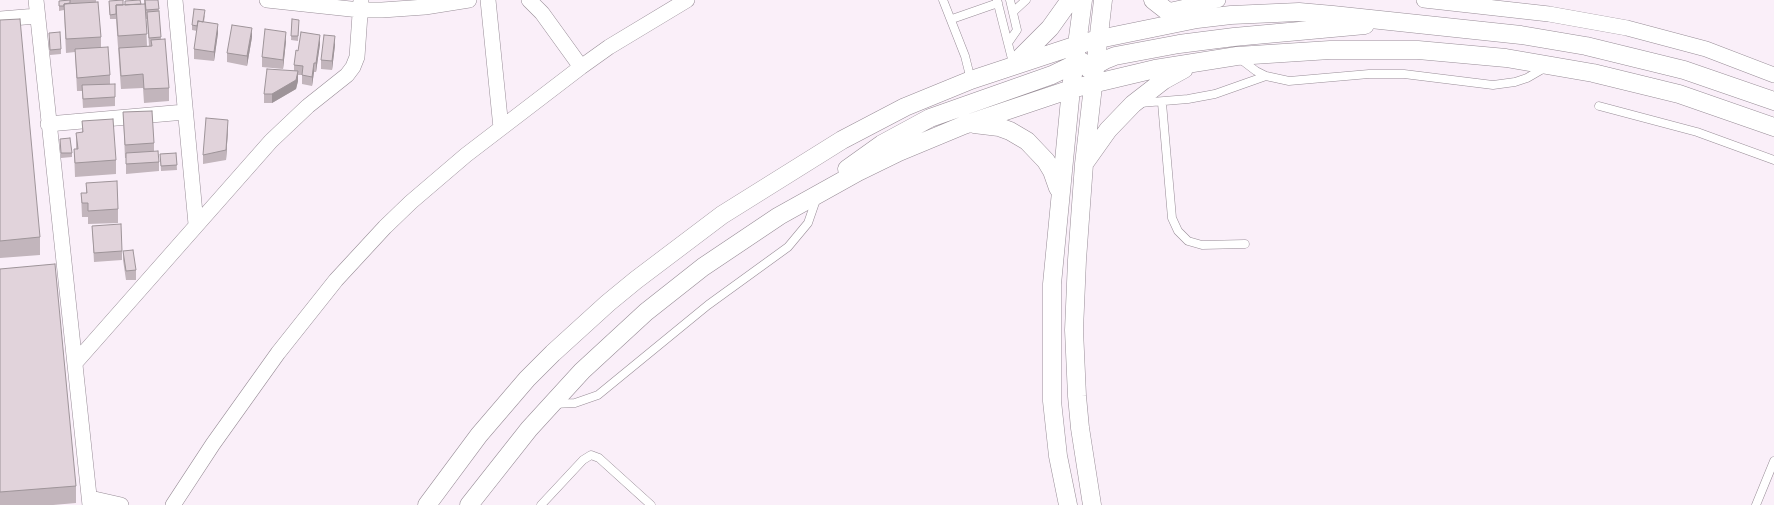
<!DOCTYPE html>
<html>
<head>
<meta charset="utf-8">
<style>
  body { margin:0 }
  canvas { display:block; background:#faeff9 }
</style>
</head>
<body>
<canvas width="1774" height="505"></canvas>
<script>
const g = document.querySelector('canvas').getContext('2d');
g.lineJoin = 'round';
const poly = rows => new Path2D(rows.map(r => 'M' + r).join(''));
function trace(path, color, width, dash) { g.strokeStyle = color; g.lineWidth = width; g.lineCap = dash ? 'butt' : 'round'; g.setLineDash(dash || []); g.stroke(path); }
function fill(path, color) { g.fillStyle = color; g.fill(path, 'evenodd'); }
const service = poly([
  [943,0,965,56,971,80],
  [997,0,1013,63],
  [1014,11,1026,0],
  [952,19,998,3],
  [1008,43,1017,30,1010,0],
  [1239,58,1256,71,1266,76,1289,81,1369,74,1404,74,1493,85,1515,82,1527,78,1546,67],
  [1140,103,1188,99,1215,94,1266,76],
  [1162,103,1172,218,1178,231,1188,241,1202,245,1245,244],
  [1599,106,1697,132,1774,160],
  [553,404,575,403,598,395,708,305,788,247,808,223,817,197],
  [541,505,583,460,591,455,599,458,651,505],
  [1756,505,1774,461]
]);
const minor = poly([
  [36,0,90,505],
  [175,0,196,224],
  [267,0,360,10,382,10,425,7,469,0],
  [488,0,501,128],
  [529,0,542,13,581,67],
  [1424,0,1549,14,1627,28,1706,49,1774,75],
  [1167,11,1218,0],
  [0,19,37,16],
  [48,124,185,112],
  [75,363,271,141,308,106,347,75,353,67,357,57,361,0],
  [90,498,121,505],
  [173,505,213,444,278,353,336,280,385,227,411,202,466,155,581,67,609,47,687,0]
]);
const tertiary = poly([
  [1153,0,1167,11,1191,19],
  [1017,61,1050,28,1070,0],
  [1089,69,1105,60,1115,56,1179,44,1234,37,1365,25],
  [974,124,999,127,1010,131,1027,141,1046,161,1052,171,1058,188],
  [1086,161,1108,130,1133,104,1164,80,1184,69],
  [847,169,882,144,930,118,1052,75,1081,61],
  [427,505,479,435,527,379,553,353,608,303,636,280,722,215,842,140,905,107,971,80,1077,45,1099,39,1197,19,1231,15,1299,12,1333,15,1521,35,1586,46,1684,70,1774,101],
  [469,505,529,429,582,371,646,312,703,267,779,216,858,172,899,152,964,125,1071,89,1155,69,1237,56,1330,50,1418,50,1506,58,1593,73,1679,94,1774,127],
  [1068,505,1058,456,1052,401,1052,284,1071,89,1083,0],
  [1092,505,1080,428,1077,396,1074,330,1077,260,1084,164,1103,0]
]);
trace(service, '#988d97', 9);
trace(minor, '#988d97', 16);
trace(tertiary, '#988d97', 19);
trace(service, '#fff', 8);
trace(minor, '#fff', 15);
trace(tertiary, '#fff', 18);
fill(poly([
  [66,0,96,0,101,37,101,47,110,75,110,84,115,97,115,106,83,108,82,91,77,91,75,52,66,53,64,10,59,11,59,1],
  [144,0,158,0,161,39,169,88,169,101,144,103,143,88,121,89,116,19,110,19,109,1,123,5,144,4],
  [146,19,147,19,149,46,147,46],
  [205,15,204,22,218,33,214,61,194,59,194,49,197,31,192,30,192,25],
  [292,19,299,25,298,41,291,40],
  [0,20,40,237,40,255,0,258],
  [252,37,247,66,227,62,227,53],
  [49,38,61,49,61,54,50,55],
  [286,41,283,69,262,67,262,57],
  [320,44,316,72,314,72,312,86,302,84,302,75,298,75,298,81,296,89,272,103,264,103,264,94,294,71,294,65,298,51],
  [335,45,332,70,321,69,321,60],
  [123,112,154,143,154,151,159,162,159,171,126,174,126,158,125,158],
  [82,121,116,160,116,174,75,177,74,149,76,149,76,133,82,132],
  [228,129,226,160,203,164,203,155],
  [60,139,72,153,72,157,61,158],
  [176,153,177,170,161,171,160,154],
  [86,183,118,209,118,223,88,224,88,217,82,217,81,193,86,193],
  [92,226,122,251,122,260,94,262],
  [123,251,136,270,136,280,126,280,123,260],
  [0,269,76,486,76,503,53,505,0,505]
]), '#c2b5bc');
fill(poly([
  [218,24,218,33,214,61,214,52],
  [252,28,252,37,247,66,247,56],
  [286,32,286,41,283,69,283,60],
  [320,35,320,44,316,72,316,63],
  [335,36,335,45,332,70,332,61],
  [314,63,314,72,312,86,312,77],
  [298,71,298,81,296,89,272,103,272,94],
  [228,120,228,129,226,160,226,150]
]), '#9e9499');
const building = poly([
  [70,0,70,3,64,4,64,6,59,6,59,1,70,0],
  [123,0,123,5,116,5,116,14,110,15,109,1,123,0],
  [140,0,141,4,125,5,125,1,140,0],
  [145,0,158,0,159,9,146,10,145,0],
  [98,2,101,37,66,39,64,4,98,2],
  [145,4,147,34,118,36,116,5,145,4],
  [194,9,205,10,203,22,198,21,197,26,192,25,194,9],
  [159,11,161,37,149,38,147,12,159,11],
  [20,19,40,237,0,241,0,20,20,19],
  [292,19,299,20,298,36,291,36,292,19],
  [198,21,218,24,214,52,194,49,198,21],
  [232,25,252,28,247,56,227,53,232,25],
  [265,29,286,32,283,60,262,57,265,29],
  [60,32,61,49,50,50,49,33,60,32],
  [301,32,320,35,316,63,314,63,312,77,302,75,303,66,294,65,296,50,298,51,301,32],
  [324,35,335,36,332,61,321,60,324,35],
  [165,39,169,88,144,89,143,74,121,76,119,48,152,46,151,40,165,39],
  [108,47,110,75,77,78,75,49,108,47],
  [267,69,298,71,296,80,272,94,264,94,267,69],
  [115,84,115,97,83,99,82,85,115,84],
  [152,111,154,143,125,145,123,112,152,111],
  [206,118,228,120,226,150,203,155,206,118],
  [113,119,116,160,75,163,74,149,78,149,76,133,83,132,82,121,113,119],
  [70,138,72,153,61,153,60,139,70,138],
  [158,151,159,162,126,164,126,153,158,151],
  [176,153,177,165,161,166,160,154,176,153],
  [117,181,118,209,88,211,88,203,82,203,81,193,87,193,86,183,117,181],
  [121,224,122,251,94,253,92,226,121,224],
  [133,250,136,270,126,271,123,251,133,250],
  [55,264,76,486,0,492,0,269,55,264]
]);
fill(building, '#e1d3db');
trace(building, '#9e9499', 1);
</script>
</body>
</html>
